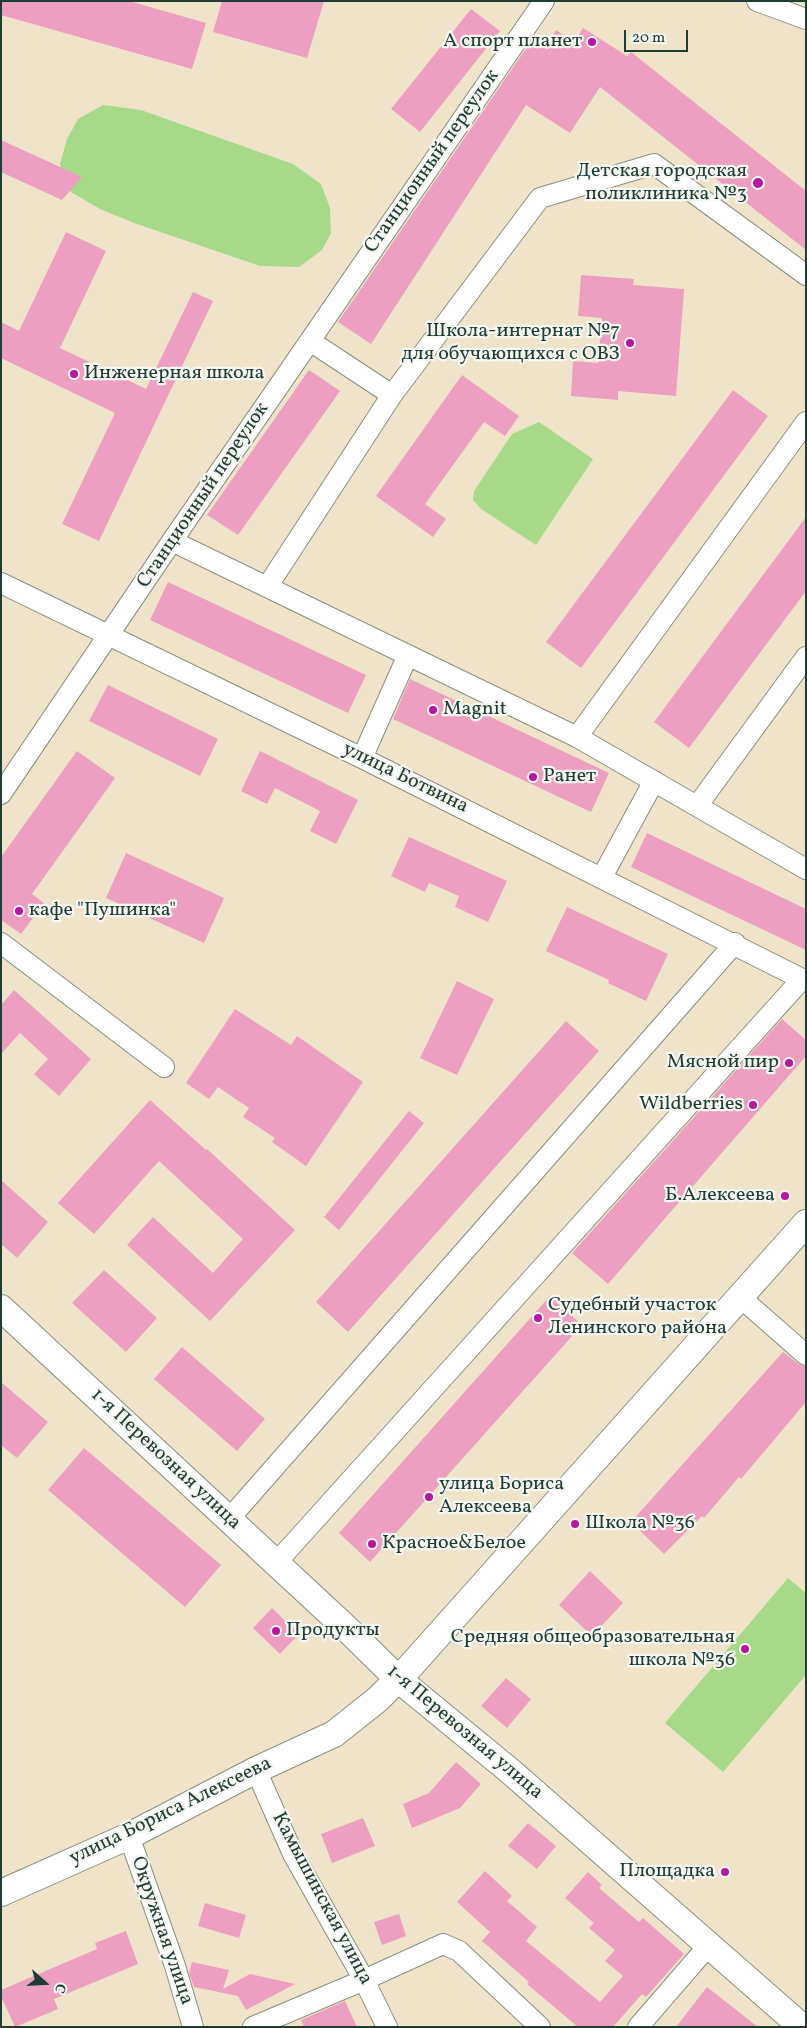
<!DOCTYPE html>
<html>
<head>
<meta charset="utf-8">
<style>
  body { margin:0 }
  #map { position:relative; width:807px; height:2028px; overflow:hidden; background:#efe4ca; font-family:Vollkorn,serif }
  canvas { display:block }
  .frame { position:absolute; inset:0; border:2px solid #1f3d34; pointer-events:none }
  .north { position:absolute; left:20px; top:1958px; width:50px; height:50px; -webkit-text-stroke:4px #f6f6f2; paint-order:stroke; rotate:109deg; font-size:14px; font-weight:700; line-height:20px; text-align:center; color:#1f3d34 }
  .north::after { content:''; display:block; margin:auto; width:18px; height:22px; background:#1f3d34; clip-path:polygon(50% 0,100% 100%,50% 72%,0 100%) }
  .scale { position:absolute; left:624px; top:30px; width:64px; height:22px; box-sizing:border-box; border:2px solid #1f3d34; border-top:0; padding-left:6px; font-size:15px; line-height:18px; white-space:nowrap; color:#1f3d34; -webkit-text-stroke:4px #f6f6f2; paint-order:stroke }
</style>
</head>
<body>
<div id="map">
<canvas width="807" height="2028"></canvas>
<div class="frame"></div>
<div class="north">С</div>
<div class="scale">20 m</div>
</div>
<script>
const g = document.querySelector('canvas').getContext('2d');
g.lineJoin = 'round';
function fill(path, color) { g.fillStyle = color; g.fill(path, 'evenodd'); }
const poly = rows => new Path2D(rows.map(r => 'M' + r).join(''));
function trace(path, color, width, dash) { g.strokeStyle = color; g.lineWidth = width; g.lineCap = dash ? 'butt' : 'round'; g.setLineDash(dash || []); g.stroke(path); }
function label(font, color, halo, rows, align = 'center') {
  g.font = font + ' Vollkorn,serif'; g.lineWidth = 4.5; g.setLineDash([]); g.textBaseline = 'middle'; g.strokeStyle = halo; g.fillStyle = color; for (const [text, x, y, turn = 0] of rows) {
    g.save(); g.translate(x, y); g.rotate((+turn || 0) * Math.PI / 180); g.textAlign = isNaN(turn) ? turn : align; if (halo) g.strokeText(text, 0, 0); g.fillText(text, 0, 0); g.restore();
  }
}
fill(poly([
  [103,105,141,110,293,164,321,184,330,208,331,233,322,250,299,267,260,266,134,223,100,209,71,192,60,164,67,139,78,119],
  [539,422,593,459,536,545,481,509,473,500,474,491,512,434],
  [788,1578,806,1593,806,1675,723,1772,665,1723]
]), '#a6da89');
fill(poly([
  [1,1,129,1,206,23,192,69,1,15],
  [222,1,324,1,307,58,213,32],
  [471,9,500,31,420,132,391,109],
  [583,28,627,56,631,52,806,191,806,250,600,87,570,133,526,105,371,344,338,322,534,37,547,45,556,30,574,42],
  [1,140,82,177,62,200,1,172],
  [66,232,106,251,60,348,146,389,193,292,213,301,99,541,62,524,115,413,1,358,1,322,19,331],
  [581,275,634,279,633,285,684,289,676,396,618,391,618,400,571,396,573,361,598,363,602,318,578,316],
  [309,370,340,391,238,535,207,515],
  [462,375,519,416,505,436,484,422,425,504,446,519,433,537,376,496],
  [733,390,768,416,581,668,546,642],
  [806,517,806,591,689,748,654,722],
  [168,582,366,675,348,713,150,620],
  [410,679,609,773,591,812,393,719],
  [108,685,218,739,200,776,89,721],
  [77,751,115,778,32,894,44,903,21,934,1,920,1,857],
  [260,751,358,800,336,844,310,831,320,811,275,788,267,804,241,791],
  [647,833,806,909,806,950,631,867],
  [409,837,507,881,488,922,455,907,459,896,429,883,425,892,391,876],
  [126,853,224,898,204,943,106,898],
  [567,907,668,954,646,1001,608,983,609,980,546,951],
  [457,981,494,999,457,1075,420,1058],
  [14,990,91,1059,59,1096,34,1074,48,1059,20,1033,1,1054,1,1005],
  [235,1009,291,1045,297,1036,363,1082,306,1166,272,1142,275,1138,243,1117,249,1108,218,1087,209,1099,186,1083],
  [782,1019,806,1040,806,1056,608,1284,572,1253],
  [566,1021,599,1051,348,1332,316,1302],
  [150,1100,206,1150,207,1149,295,1230,210,1321,127,1245,153,1217,213,1273,243,1239,159,1161,94,1234,58,1203],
  [409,1111,424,1123,339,1230,324,1217],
  [1,1180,48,1222,17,1258,1,1244],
  [104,1270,157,1318,126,1352,72,1303],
  [550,1296,582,1325,370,1562,339,1533],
  [182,1347,265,1419,237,1451,154,1379],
  [783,1352,799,1364,806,1367,806,1402,741,1479,739,1477,704,1518,702,1516,664,1554,631,1522],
  [1,1382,48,1422,17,1458,1,1445],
  [84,1448,221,1565,185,1607,48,1490],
  [590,1571,623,1603,592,1636,559,1605],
  [272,1608,299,1634,280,1654,253,1628],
  [506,1678,531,1699,507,1728,481,1706],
  [456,1762,481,1784,460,1808,412,1828,403,1804,429,1793],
  [363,1818,375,1846,332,1863,321,1834],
  [528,1823,556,1846,537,1869,508,1846],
  [485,1871,512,1896,507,1901,537,1927,526,1941,600,2002,623,1976,605,1961,615,1950,589,1928,594,1923,565,1898,588,1872,602,1885,599,1888,639,1922,643,1918,684,1954,646,1997,642,1994,613,2027,578,2027,527,1984,529,1982,482,1941,490,1932,457,1902],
  [205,1903,246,1915,239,1938,198,1926],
  [399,1914,406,1936,382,1945,374,1922],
  [126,1931,138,1964,54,1999,58,2009,15,2027,1,1996,1,1990,97,1949,95,1943],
  [192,1962,229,1970,223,1989,250,1974,295,1984,246,2010,238,1996,194,1987,189,1973],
  [707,1987,758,2027,676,2027],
  [345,2001,357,2027,304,2027,301,2020]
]), '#ec9fc1');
const minor = poly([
  [757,1,806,19],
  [310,341,392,395],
  [172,541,577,737,806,869],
  [1,583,362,758,806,981],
  [267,587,392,395,540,198,654,164,806,275],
  [577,737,806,422],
  [362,758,408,655],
  [1,794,172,541,544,1],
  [697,806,806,657],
  [602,877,654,781],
  [1,943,164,1067],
  [740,1297,806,1355],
  [229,1519,735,943],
  [276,1563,802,979],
  [256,1770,293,1854,364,1980,387,2027],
  [129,1836,175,1966,193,2027],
  [253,2027,364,1980,443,1944,459,1951,540,2027],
  [638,2027,709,1945]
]);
const major = poly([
  [1,1308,344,1626,398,1679,510,1771,802,2027],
  [1,1893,129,1836,256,1770,334,1734,378,1699,408,1669,806,1223]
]);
trace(minor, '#87907f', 22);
trace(major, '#87907f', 28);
trace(minor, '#fff', 20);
trace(major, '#fff', 26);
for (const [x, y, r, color] of [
  [592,42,5,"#b5179e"],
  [758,183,6,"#b5179e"],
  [630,343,5,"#b5179e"],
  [74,374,5,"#b5179e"],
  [433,710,5,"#b5179e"],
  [533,777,5,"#b5179e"],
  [19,911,5,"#b5179e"],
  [789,1063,5,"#b5179e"],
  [753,1105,5,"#b5179e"],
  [785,1196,5,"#b5179e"],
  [538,1318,5,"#b5179e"],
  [429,1497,5,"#b5179e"],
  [575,1524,5,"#b5179e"],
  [372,1544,5,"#b5179e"],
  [276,1631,5,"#b5179e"],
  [745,1649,5,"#b5179e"],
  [725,1872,5,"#b5179e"]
]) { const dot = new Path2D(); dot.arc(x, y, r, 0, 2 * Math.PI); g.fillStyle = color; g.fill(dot); trace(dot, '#f6f6f2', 2); }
label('20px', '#1f3d34', '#f6f6f2', [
  ["А спорт планет",582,42,"right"],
  ["Детская городская",747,172,"right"],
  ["поликлиника №3",747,195,"right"],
  ["Школа-интернат №7",620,332,"right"],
  ["для обучающихся с ОВЗ",620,355,"right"],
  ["Инженерная школа",84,374],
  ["Magnit",443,710],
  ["Ранет",543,777],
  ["кафе \"Пушинка\"",29,911],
  ["Мясной пир",779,1063,"right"],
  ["Wildberries",743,1105,"right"],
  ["Б.Алексеева",775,1196,"right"],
  ["Судебный участок",548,1306],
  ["Ленинского района",548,1329],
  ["улица Бориса",439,1485],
  ["Алексеева",439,1508],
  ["Школа №36",585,1524],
  ["Красное&Белое",382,1544],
  ["Продукты",286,1631],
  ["Средняя общеобразовательная",735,1638,"right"],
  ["школа №36",735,1661,"right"],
  ["Площадка",715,1872,"right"]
], 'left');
label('20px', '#1f3d34', '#f6f6f2', [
  ["Станционный переулок",433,162,-55],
  ["Станционный переулок",204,496,-56],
  ["улица Ботвина",405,779,26],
  ["1-я Перевозная улица",165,1460,43],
  ["1-я Перевозная улица",464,1733,40],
  ["улица Бориса Алексеева",171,1812,-26],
  ["Камышинская улица",321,1899,62],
  ["Окружная улица",161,1931,71]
]);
</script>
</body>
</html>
